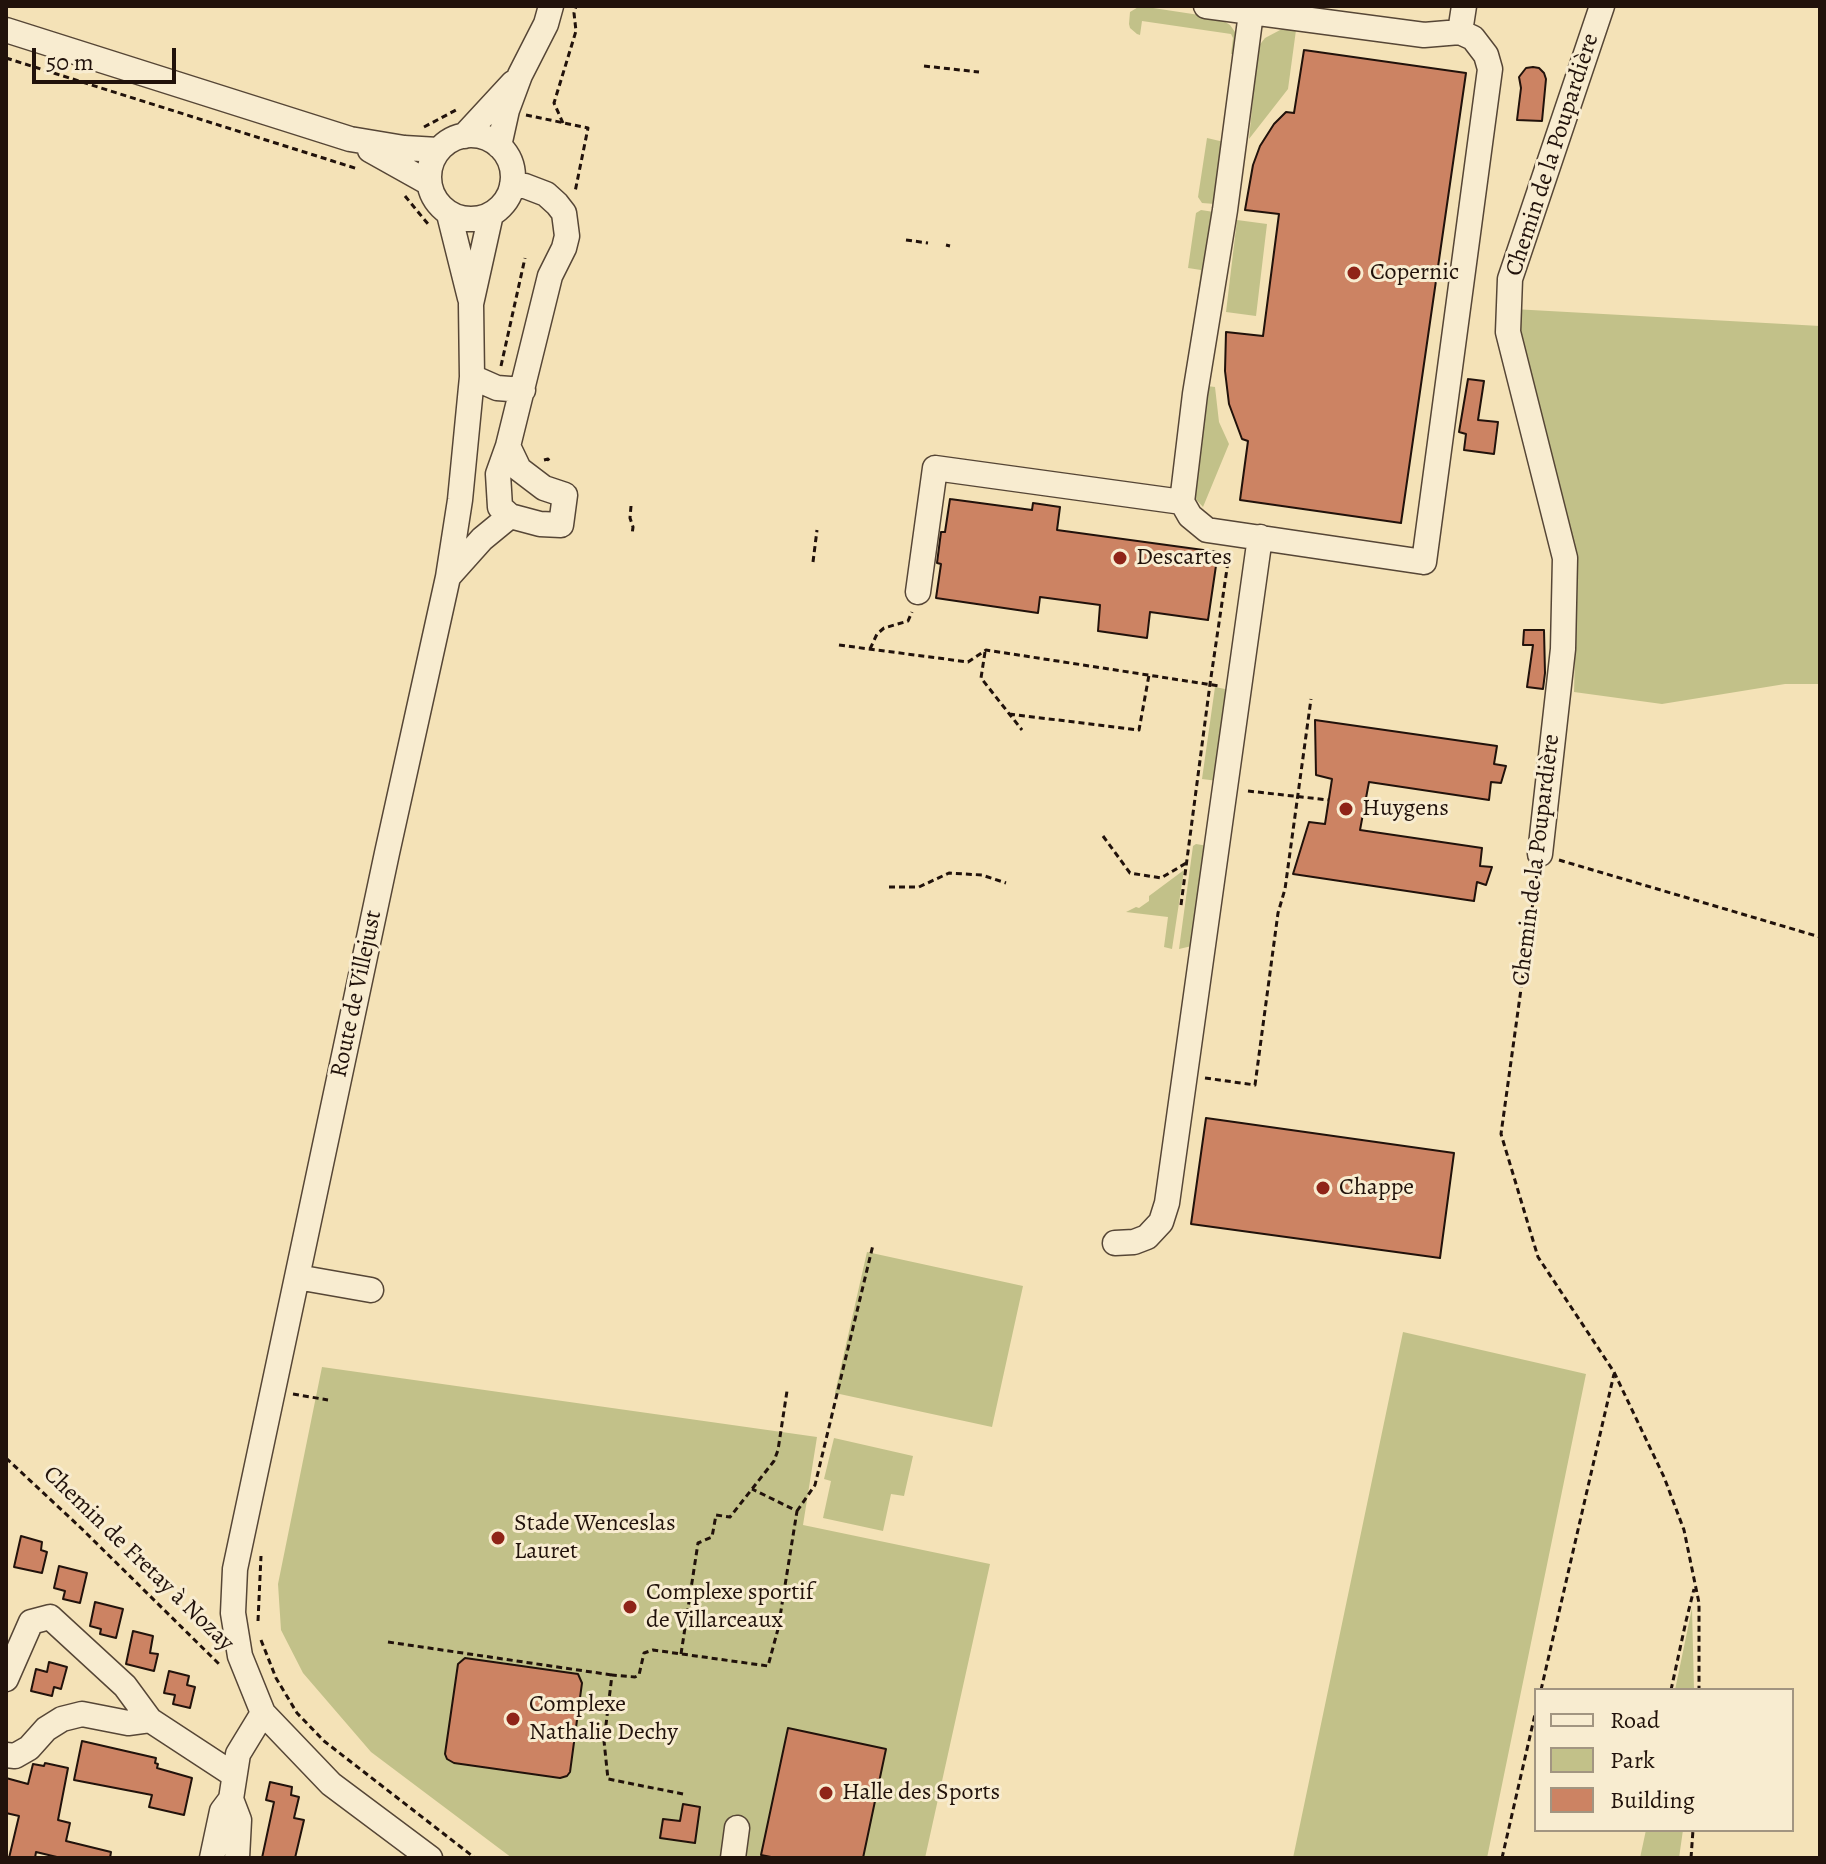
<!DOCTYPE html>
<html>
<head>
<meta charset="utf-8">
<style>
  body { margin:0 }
  #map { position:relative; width:1826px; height:1864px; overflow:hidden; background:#f4e2b7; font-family:Alegreya,serif }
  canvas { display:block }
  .frame { position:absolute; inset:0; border:8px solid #21120b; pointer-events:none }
  .legend { position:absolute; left:1534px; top:1688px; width:260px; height:144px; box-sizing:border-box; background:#f8ecd0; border:2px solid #a29581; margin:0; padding:10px 14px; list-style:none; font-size:24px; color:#21120b }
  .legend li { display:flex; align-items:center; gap:16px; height:40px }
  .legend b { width:40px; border:2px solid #a29581 }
  .scale { position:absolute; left:32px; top:48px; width:144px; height:36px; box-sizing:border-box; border:4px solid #21120b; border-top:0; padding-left:10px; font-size:24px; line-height:28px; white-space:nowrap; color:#21120b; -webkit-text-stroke:6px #f8ecd0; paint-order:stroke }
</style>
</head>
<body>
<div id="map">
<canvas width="1826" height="1864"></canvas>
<div class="frame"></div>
<ul class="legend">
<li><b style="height:10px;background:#f8ecd0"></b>Road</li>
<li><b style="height:22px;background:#c2c189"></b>Park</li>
<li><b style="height:22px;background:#cc8363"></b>Building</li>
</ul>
<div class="scale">50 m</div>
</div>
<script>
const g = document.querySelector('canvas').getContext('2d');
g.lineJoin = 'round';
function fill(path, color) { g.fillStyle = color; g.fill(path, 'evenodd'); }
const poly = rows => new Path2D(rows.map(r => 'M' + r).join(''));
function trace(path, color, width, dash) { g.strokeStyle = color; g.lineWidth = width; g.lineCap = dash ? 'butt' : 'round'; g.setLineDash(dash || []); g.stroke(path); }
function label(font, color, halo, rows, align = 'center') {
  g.font = font + ' Alegreya,serif'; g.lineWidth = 6; g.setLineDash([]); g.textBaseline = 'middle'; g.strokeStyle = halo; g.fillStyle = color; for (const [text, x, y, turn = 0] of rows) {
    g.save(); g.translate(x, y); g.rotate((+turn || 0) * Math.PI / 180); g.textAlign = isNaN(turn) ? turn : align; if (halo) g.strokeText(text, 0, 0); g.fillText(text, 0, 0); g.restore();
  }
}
fill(poly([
  [1140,6,1219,18,1230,25,1235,32,1238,40,1236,54,1231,54,1233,38,1231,34,1142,21,1140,35,1137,34,1130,28,1129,24,1130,12],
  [1282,29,1296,30,1288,89,1249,139,1258,47,1265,38],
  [1207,138,1224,142,1215,204,1202,203,1198,197],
  [1201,210,1214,212,1194,325,1201,270,1188,268,1196,213],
  [1237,220,1267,224,1256,316,1226,312],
  [1513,309,1820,326,1820,684,1785,684,1662,704,1574,692,1576,616],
  [1207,386,1215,387,1219,422,1229,444,1203,507,1193,496],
  [1215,687,1230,690,1218,781,1202,779],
  [1196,844,1208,846,1196,945,1179,949,1193,846],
  [1184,870,1172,949,1164,947,1168,917,1126,912,1136,907,1139,908,1149,901,1149,896],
  [867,1252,1023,1286,992,1427,835,1393],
  [1403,1332,1586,1374,1487,1858,1293,1858],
  [322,1367,817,1437,803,1525,990,1564,925,1858,512,1858,371,1752,303,1673,281,1630,278,1584],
  [834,1438,913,1456,904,1496,891,1494,883,1531,823,1518,831,1481,824,1479],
  [1692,1608,1694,1690,1675,1690],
  [1646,1830,1683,1830,1679,1858,1640,1858]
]), '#c2c189');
const building = poly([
  [1304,50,1466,73,1401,523,1240,500,1248,441,1242,439,1229,404,1225,371,1226,332,1263,336,1279,214,1245,210,1253,165,1260,146,1274,124,1286,112,1294,113,1304,50],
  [1533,67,1539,68,1544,73,1546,79,1542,121,1517,120,1521,88,1519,77,1526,68,1533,67],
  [1468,379,1484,381,1478,420,1498,422,1494,454,1464,450,1466,434,1459,432,1468,379],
  [950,499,1032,510,1033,503,1060,507,1057,530,1218,552,1208,620,1150,612,1147,638,1098,631,1100,605,1040,597,1038,613,936,598,941,564,937,563,941,532,945,532,950,499],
  [1524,630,1544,630,1545,673,1543,689,1527,687,1533,645,1523,645,1524,630],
  [1315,720,1497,746,1494,764,1506,766,1501,783,1491,782,1489,800,1369,782,1360,830,1482,848,1480,866,1492,867,1486,885,1477,882,1474,901,1293,874,1309,822,1325,824,1332,779,1316,775,1315,720],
  [1206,1118,1454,1153,1440,1258,1191,1224,1206,1118],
  [21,1536,42,1542,41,1550,47,1552,42,1573,14,1567,21,1536],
  [59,1566,87,1573,80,1603,63,1599,65,1591,54,1588,59,1566],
  [95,1602,123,1609,116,1638,100,1634,101,1629,90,1626,95,1602],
  [133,1631,153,1636,150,1653,158,1654,154,1671,126,1664,133,1631],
  [465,1658,578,1674,582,1683,570,1772,567,1776,560,1778,454,1763,447,1759,445,1754,458,1664,465,1658],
  [49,1662,67,1667,61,1689,54,1687,52,1696,31,1691,36,1669,47,1672,49,1662],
  [169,1671,189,1676,187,1685,195,1687,190,1708,173,1704,175,1695,164,1693,169,1671],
  [788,1728,886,1749,863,1858,776,1858,761,1855,788,1728],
  [82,1741,156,1758,155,1763,158,1764,157,1768,192,1778,184,1815,149,1807,152,1795,74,1780,82,1741],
  [45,1763,68,1768,58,1820,70,1823,66,1841,111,1852,110,1858,61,1858,36,1852,35,1858,9,1858,19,1816,6,1813,6,1778,28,1784,33,1764,44,1766,45,1763],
  [270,1782,292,1787,291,1795,299,1797,294,1818,304,1820,295,1858,262,1858,274,1802,266,1800,270,1782],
  [683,1804,700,1807,695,1843,660,1838,663,1819,680,1821,683,1804]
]);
fill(building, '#cc8363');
trace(building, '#21120b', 2);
const minor = poly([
  [1206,6,1424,35,1460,32,1473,38,1486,55,1490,69,1424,562,1207,530,1190,516,1182,502,1195,394,1225,210,1251,13],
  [6,30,350,139,404,148,438,150],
  [1460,32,1464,6],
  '429 177a42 42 0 1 1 84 0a42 42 0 1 1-84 0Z',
  [464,136,513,83],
  [499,146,507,110,520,75,546,24,551,6],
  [370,150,429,183],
  [449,214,470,298],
  [472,377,497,388,523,390],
  [508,446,519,469,544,488,565,495,561,525,540,524,510,516,500,507,498,474,508,446,550,276,564,248,567,236,564,213,557,204,546,194,525,186,512,185],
  [448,577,482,539,510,516],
  [918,592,935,468,1182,502],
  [1540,854,1563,649,1565,558,1508,332,1510,279,1602,6],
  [1115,1243,1134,1242,1147,1237,1161,1222,1167,1203,1260,537],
  [297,1277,371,1290],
  [6,1679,31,1622,50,1617,125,1686,150,1720,234,1775],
  [6,1755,15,1756,29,1748,46,1729,62,1719,82,1714,128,1723,150,1720],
  [231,1799,239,1820,237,1858],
  [212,1858,222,1811,231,1799,238,1754,263,1713],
  [430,1858,331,1784,263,1713,240,1656,233,1613,235,1569,387,853,448,577,460,500,472,377,471,304,491,214],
  [733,1858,737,1828]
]);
trace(minor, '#564636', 27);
trace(poly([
  [6,58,358,169],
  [924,66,979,72],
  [526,115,588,128,575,192],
  [563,123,554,103,576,31,574,13,576,6],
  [424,127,456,110],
  [405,196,428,224],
  [906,240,928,243],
  [946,245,950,246],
  [501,366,525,258],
  [544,460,548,459,550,462],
  [631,506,630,518,633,527,632,535],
  [813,562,817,530],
  [839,645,968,662,986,650,1219,686],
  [870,649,877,634,884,628,908,621,912,612],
  [985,652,981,678,1022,730],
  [1009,714,1139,730,1149,675],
  [1248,791,1329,800],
  [1103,836,1130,873,1161,878,1188,862],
  [1559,860,1820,937],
  [1537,873,1501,1134,1538,1257,1614,1372,1664,1477,1684,1530,1699,1603,1699,1690],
  [889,887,919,887,949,873,982,875,1006,883],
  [1181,905,1210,684,1229,555],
  [1205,1078,1255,1085,1278,913,1285,889,1311,699],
  [293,1394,328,1400],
  [6,1458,82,1529,219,1664],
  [797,1511,815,1485,873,1245],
  [258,1621,261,1556],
  [261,1640,276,1678,297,1713,324,1741,475,1858],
  [388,1642,612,1675],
  [681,1654,698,1543,712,1537,716,1515,730,1517,774,1461,778,1450,787,1391],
  [1541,1690,1614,1374],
  [1671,1690,1686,1621,1694,1589],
  [683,1794,608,1779,604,1741,612,1675,635,1677,639,1675,644,1653,653,1650,768,1666,778,1629,797,1511,752,1489],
  [1502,1858,1536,1710],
  [1691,1858,1693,1830]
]), '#21120b', 3, [6, 4]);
trace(minor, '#f8ecd0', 24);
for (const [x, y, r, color] of [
  [1354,273,8,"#8f2418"],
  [1120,558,8,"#8f2418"],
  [1346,809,8,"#8f2418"],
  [1323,1188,8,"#8f2418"],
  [498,1538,8,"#8f2418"],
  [630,1607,8,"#8f2418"],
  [513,1719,8,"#8f2418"],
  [826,1793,8,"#8f2418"]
]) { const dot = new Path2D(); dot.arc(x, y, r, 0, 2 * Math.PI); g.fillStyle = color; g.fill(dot); trace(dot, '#f8ecd0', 3); }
label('24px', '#21120b', '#f8ecd0', [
  ["Chemin de la Poupardière",1553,155,-72],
  ["Chemin de la Poupardière",1537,860,-83],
  ["Route de Villejust",357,994,-78],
  ["Chemin de Fretay à Nozay",138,1559,44]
]);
label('24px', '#21120b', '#f8ecd0', [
  ["Copernic",1370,273],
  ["Descartes",1136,558],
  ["Huygens",1362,809],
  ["Chappe",1339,1188],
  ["Stade Wenceslas",514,1524],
  ["Lauret",514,1552],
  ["Complexe sportif",646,1593],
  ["de Villarceaux",646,1621],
  ["Complexe",529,1705],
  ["Nathalie Dechy",529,1733],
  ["Halle des Sports",842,1793]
], 'left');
</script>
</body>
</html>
